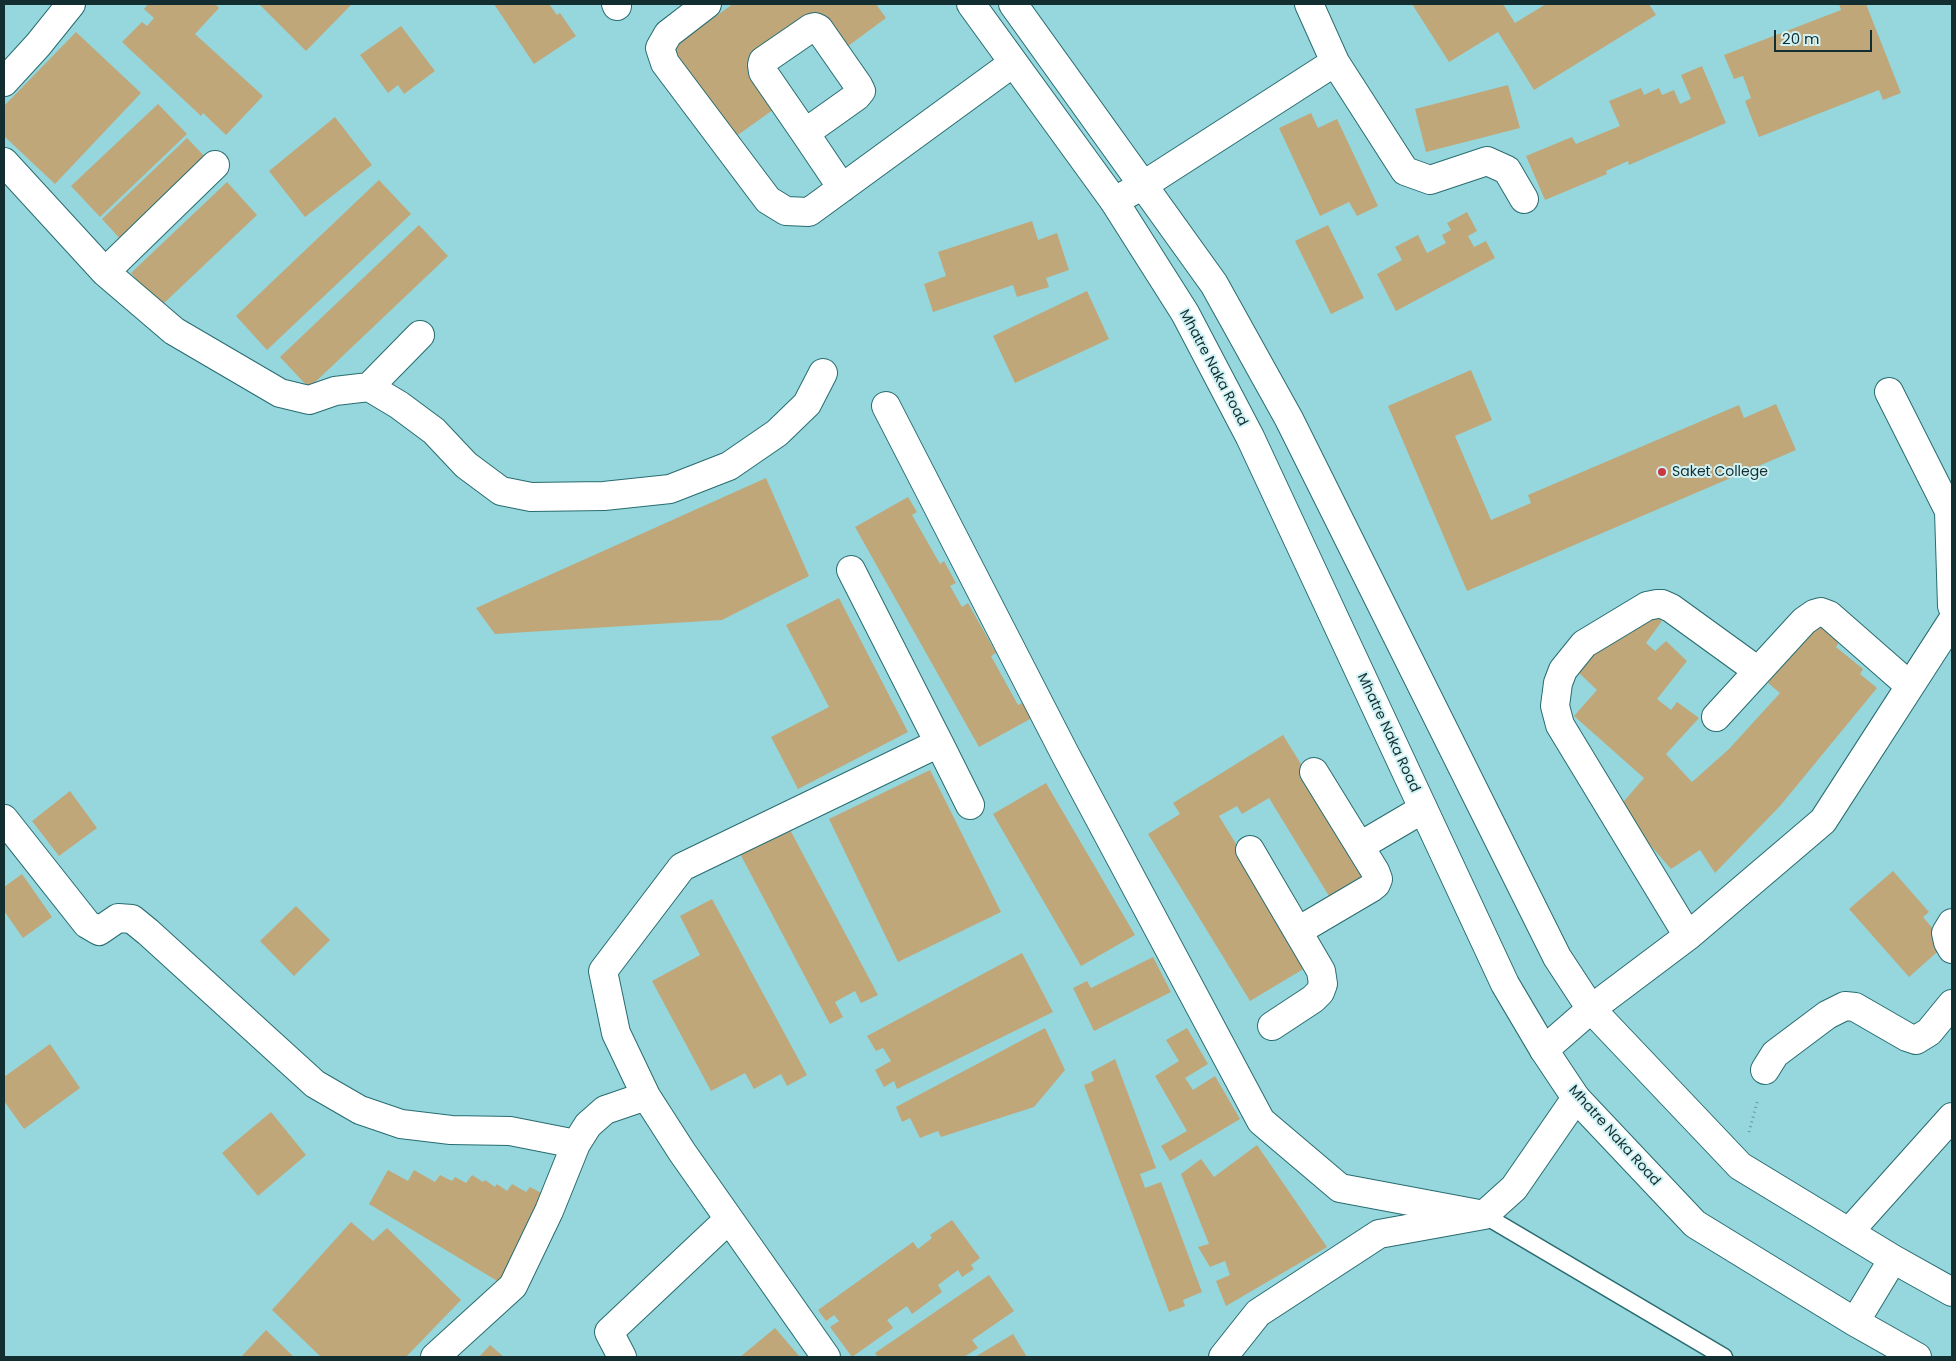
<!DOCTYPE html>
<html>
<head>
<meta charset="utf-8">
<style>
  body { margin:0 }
  #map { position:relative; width:1956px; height:1361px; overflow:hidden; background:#95d7dc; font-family:Poppins,sans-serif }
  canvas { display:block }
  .frame { position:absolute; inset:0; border:5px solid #122e30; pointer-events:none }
  .scale { position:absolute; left:1774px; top:30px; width:98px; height:22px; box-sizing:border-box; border:2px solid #122e30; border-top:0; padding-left:6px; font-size:15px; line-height:18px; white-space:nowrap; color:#122e30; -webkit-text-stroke:4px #d1f2f4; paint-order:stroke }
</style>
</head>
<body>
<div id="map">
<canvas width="1956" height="1361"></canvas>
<div class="frame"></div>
<div class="scale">20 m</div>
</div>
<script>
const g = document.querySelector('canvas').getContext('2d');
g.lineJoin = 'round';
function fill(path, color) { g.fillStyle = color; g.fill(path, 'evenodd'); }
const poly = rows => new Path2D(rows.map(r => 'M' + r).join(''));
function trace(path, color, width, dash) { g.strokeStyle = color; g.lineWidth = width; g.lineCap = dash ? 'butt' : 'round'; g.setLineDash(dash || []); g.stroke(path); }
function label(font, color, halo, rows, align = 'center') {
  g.font = font + ' Poppins,sans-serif'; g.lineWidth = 4; g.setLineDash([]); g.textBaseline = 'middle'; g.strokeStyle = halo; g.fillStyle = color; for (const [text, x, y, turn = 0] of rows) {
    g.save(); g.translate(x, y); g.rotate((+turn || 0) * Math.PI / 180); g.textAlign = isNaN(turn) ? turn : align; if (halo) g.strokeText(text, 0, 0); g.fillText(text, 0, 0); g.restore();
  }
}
fill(poly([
  [148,4,215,4,219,8,195,34,263,96,226,135,203,113,201,116,122,42,142,22,147,26,154,18,144,9],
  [259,4,352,4,306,51],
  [494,4,549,4,557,15,560,13,576,36,534,64],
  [733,4,876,4,886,18,840,52,814,16,746,64,777,107,735,137,672,47],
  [1412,4,1503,4,1515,23,1546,4,1649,4,1656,15,1534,90,1498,32,1449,62],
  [1839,4,1866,4,1901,93,1883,100,1879,90,1759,137,1745,101,1751,98,1743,76,1734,79,1724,55,1841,10],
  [401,26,435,71,404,94,398,85,388,93,360,55],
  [76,32,141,93,55,184,4,136,4,106],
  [1702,66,1726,123,1629,165,1628,161,1606,171,1607,174,1545,200,1526,156,1572,137,1576,144,1620,126,1609,101,1641,88,1644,95,1659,88,1662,95,1674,90,1680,104,1691,99,1681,75],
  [1508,85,1520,128,1426,152,1415,109],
  [158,104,187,134,100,217,71,186],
  [1311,113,1318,128,1337,119,1378,206,1357,216,1349,202,1320,216,1279,128],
  [335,117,372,165,305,217,269,171],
  [187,138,208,160,122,241,102,219],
  [379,180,411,214,267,350,236,316],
  [227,182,257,215,161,306,131,273],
  [1467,212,1477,231,1468,236,1474,247,1486,241,1495,258,1396,311,1377,274,1402,260,1395,247,1418,235,1427,253,1446,243,1442,235,1451,230,1447,223],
  [1032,221,1038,240,1057,233,1069,270,1046,278,1049,287,1017,297,1013,285,933,312,924,284,946,276,938,252],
  [419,225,448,256,309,388,280,357],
  [1328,225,1364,298,1331,314,1295,241],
  [1087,291,1109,339,1015,383,993,336],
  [1471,370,1492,420,1455,436,1491,520,1531,503,1528,495,1739,405,1744,418,1776,404,1796,450,1467,591,1388,406],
  [766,478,809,576,722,620,495,634,476,608],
  [908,497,917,512,912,515,940,564,944,561,956,583,950,586,962,607,968,603,996,653,991,656,1018,705,1024,702,1032,718,979,747,855,527],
  [839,598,908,732,798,789,771,737,829,707,786,625],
  [1648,612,1662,621,1646,643,1655,651,1666,641,1687,661,1657,699,1671,710,1677,702,1699,718,1666,754,1692,782,1729,749,1780,693,1768,683,1820,620,1842,637,1836,647,1863,669,1860,674,1877,688,1780,806,1715,873,1700,850,1671,869,1618,808,1644,778,1574,716,1597,690,1578,672,1603,637],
  [1283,735,1371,877,1332,901,1269,798,1242,814,1237,806,1219,816,1310,965,1250,1001,1148,834,1180,814,1173,803],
  [930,770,1001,912,898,962,829,819],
  [1046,783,1135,935,1081,966,993,814],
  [70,791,97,828,59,856,32,821],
  [788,826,878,995,861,1003,855,991,835,1002,843,1017,830,1024,737,848],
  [1893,871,1929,912,1923,917,1934,930,1944,946,1909,977,1849,909],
  [22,874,52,917,23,938,4,911,4,887],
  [712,899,807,1075,787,1086,781,1074,754,1089,745,1073,711,1091,652,981,700,955,680,916],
  [296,906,330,940,294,976,260,941],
  [1022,953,1053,1012,897,1089,894,1081,884,1087,875,1070,891,1061,883,1048,876,1051,867,1036],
  [1153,957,1171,992,1094,1031,1073,988,1087,981,1091,988],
  [1045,1028,1065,1070,1034,1107,941,1137,938,1131,920,1138,910,1118,902,1122,896,1107],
  [1187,1028,1208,1064,1185,1078,1193,1090,1215,1076,1240,1119,1170,1161,1161,1146,1187,1131,1155,1076,1179,1061,1166,1040],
  [50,1044,80,1088,24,1129,4,1101,4,1077],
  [1115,1059,1156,1168,1140,1174,1145,1188,1161,1182,1202,1292,1183,1300,1185,1306,1169,1312,1084,1085,1094,1081,1091,1072],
  [271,1112,306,1155,258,1196,222,1153],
  [1257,1145,1327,1247,1226,1306,1216,1281,1230,1275,1225,1261,1210,1267,1198,1247,1209,1244,1181,1174,1201,1159,1214,1177],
  [388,1170,408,1181,414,1170,435,1182,440,1175,452,1181,455,1177,466,1183,472,1175,483,1182,485,1180,495,1187,497,1184,507,1191,512,1184,526,1192,530,1187,549,1197,499,1282,369,1204],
  [952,1220,980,1258,971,1265,974,1269,962,1277,958,1270,938,1285,942,1292,912,1314,907,1306,887,1320,893,1328,852,1357,830,1327,839,1321,834,1315,826,1321,818,1310,913,1242,918,1249,932,1238,930,1235],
  [351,1222,373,1241,387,1228,461,1300,406,1357,321,1357,272,1310],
  [989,1275,1014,1311,972,1340,978,1348,964,1357,878,1357,875,1353],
  [775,1328,800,1357,740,1357],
  [266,1330,294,1357,241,1357],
  [1013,1334,1027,1357,975,1357],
  [490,1345,504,1357,479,1357]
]), '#c0a77a');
const service = poly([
  [1484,1215,1724,1357]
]);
const minor = poly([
  [616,4,617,6],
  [707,4,668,34,660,48,665,63,768,200,786,211,809,212,1013,63],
  [1309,4,1335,62,1405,171,1430,180,1487,161,1507,170,1524,199],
  [805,133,857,96,861,91,858,85,819,29,815,27,811,28,763,61,762,65,763,72,805,133,842,188],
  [4,162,105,272,174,331,280,393,309,400,335,391,369,387,399,405,434,431,466,465,501,491,531,497,604,496,670,489,729,466,777,433,807,404,823,373],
  [1114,201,1142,186,1335,62],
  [105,272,215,165],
  [369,387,420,335],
  [1889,392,1949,511,1952,606],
  [886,406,1065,754,1261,1121,1340,1188,1484,1215],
  [851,570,939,743],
  [1716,717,1804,621,1814,614,1821,612,1829,615,1910,686],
  [4,819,87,924,99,931,118,918,132,919,148,932,315,1084,360,1110,401,1124,451,1130,510,1131,576,1144],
  [1360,846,1423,809],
  [1250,850,1321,971,1323,984,1320,992,1313,999,1272,1026],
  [1952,923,1946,933,1948,942,1952,949],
  [1298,931,1371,888,1376,884,1378,879,1375,871,1314,772],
  [1688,936,1560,725,1555,706,1558,683,1563,670,1584,644,1647,606,1657,604,1662,604,1671,608,1758,671],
  [1544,1050,1591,1009,1688,936,1823,821,1952,621],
  [1765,1070,1775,1054,1827,1015,1845,1006,1855,1007,1907,1037,1916,1040,1929,1032,1952,1004],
  [1849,1232,1952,1117],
  [435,1357,513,1286,549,1211,576,1144,588,1125,605,1110,646,1096],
  [622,1357,609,1332,729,1219],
  [826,1357,682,1152,646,1096,616,1033,603,971,682,867,939,743,970,805],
  [1223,1357,1258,1313,1379,1234,1484,1215,1514,1188,1576,1098]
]);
const tertiary = poly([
  [971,4,1114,201,1185,313,1250,437,1505,984,1544,1050,1576,1098,1695,1224,1855,1322,1917,1357],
  [1013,4,1214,284,1289,419,1557,957,1591,1009,1740,1166,1893,1259,1952,1292],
  [4,82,38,45,71,4],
  [1855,1322,1893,1259]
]);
trace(service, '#286c70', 19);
trace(minor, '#286c70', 30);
trace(tertiary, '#286c70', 30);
trace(poly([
  [1749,1132,1758,1099]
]), '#65999d', 3, [1, 4]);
trace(service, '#fff', 16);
trace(minor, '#fff', 28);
trace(tertiary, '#fff', 28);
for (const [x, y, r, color] of [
  [1662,472,5,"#c83942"]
]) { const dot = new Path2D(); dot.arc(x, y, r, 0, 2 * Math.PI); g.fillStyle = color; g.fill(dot); trace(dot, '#d1f2f4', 2); }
label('14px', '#122e30', '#d1f2f4', [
  ["Mhatre Naka Road",1213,368,62],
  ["Mhatre Naka Road",1388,733,65],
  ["Mhatre Naka Road",1614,1136,48]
]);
label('14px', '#122e30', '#d1f2f4', [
  ["Saket College",1672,472]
], 'left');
</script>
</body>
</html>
